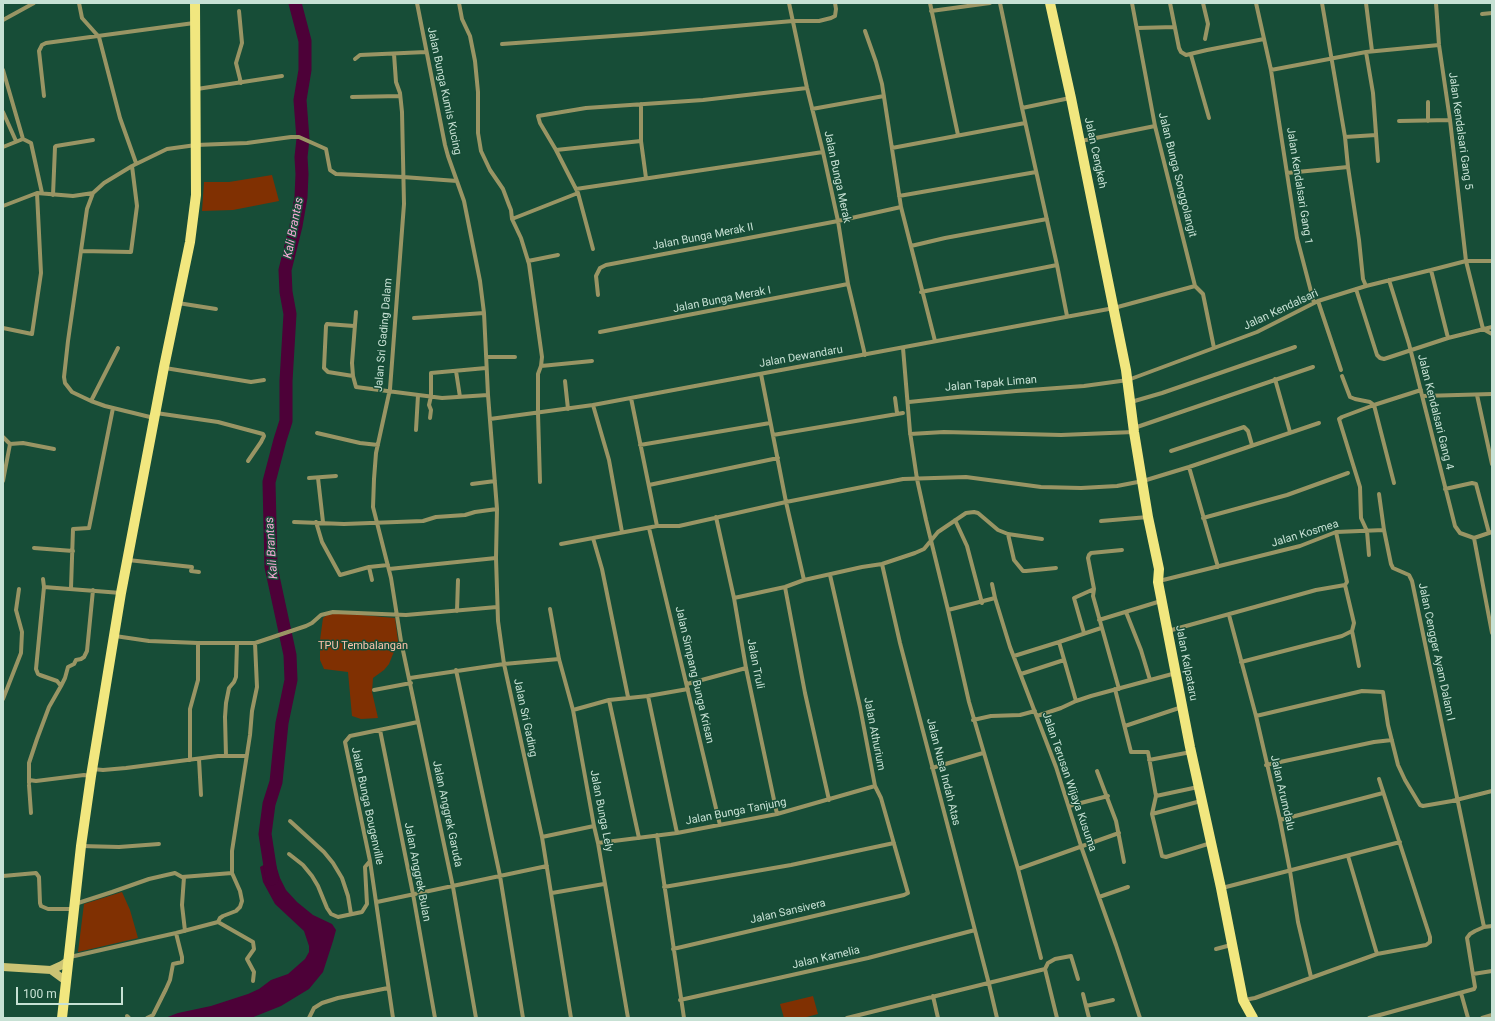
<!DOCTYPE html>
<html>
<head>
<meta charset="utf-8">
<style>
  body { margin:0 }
  #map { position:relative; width:1495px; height:1021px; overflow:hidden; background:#174d37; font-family:Roboto,sans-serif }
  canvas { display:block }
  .frame { position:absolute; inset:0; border:4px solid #c7e1d4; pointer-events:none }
  .scale { position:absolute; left:16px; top:987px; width:107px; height:18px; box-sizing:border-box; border:2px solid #c7e1d4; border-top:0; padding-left:5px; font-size:12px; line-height:14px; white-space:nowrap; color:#c7e1d4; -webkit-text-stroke:3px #174d37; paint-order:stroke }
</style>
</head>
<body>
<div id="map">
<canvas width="1495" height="1021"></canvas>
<div class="frame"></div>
<div class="scale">100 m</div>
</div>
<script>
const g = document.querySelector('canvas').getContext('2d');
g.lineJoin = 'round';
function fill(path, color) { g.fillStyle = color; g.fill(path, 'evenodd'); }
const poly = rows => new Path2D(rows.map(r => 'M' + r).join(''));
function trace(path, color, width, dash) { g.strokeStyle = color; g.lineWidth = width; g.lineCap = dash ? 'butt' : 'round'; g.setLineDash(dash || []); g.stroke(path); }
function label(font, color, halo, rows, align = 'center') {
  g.font = font + ' Roboto,sans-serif'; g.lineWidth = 3; g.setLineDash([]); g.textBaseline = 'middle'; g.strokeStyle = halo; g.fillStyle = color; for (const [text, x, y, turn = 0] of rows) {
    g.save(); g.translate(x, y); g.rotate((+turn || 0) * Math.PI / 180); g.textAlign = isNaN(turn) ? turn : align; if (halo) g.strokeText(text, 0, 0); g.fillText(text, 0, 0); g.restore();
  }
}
fill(poly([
  [272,175,279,201,233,210,202,211,204,182,229,182],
  [339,613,395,618,399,648,395,649,389,664,384,670,373,678,372,692,378,718,361,719,352,716,348,672,324,669,320,660,320,640,323,618,327,615],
  [122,892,130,910,138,938,78,952,84,904],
  [813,996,818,1014,803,1018,784,1018,780,1004]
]), '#803002');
fill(poly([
  [274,859,280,878,286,890,297,902,313,915,332,924,336,930,333,941,323,972,309,989,281,1006,251,1018,165,1018,178,1013,211,1006,248,994,259,989,271,980,288,974,305,959,309,952,309,946,304,931,275,904,263,882,260,867]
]), '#4d0138');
trace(poly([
  [272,879,265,834,269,804,276,782,282,723,291,680,290,655,271,567,269,482,280,440,286,421,286,381,290,314,286,292,285,270,296,226,301,197,302,174,301,157,303,139,300,100,305,70,305,41,295,3]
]), '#4d0138', 13);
trace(poly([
  [79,3,82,18,99,37,120,118,136,163],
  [417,3,445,145,448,156,464,201,480,281,484,313,488,395,497,509,496,558,498,621,504,664,542,837,571,1018],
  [459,3,462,19,470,36,475,61,478,92,478,133,481,151,490,170,503,189,509,205,511,210,512,219,521,238,529,264,542,357,541,366,538,374,538,413,540,482],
  [789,3,807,88,823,152,838,221,848,284,865,355],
  [930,3,958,135],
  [1000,3,1022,108],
  [1132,3,1155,126,1195,286,1203,294,1214,348],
  [1170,3,1179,48,1181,52,1186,55,1207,50,1264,39],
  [1203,3,1208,24,1205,39],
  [1256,3,1271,70,1297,238,1314,303],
  [1322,3,1345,137,1348,167,1359,240,1363,279,1366,286],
  [1366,3,1372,51],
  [1436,3,1439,45,1450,120,1466,261,1483,329,1492,334],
  [239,11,242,43,236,63,241,83],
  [931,11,990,3],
  [1482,14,1492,13],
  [3,20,34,3],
  [1137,28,1175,27],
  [865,31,876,62,882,84,901,207,935,341],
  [502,44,641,34,793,21,819,21,831,18,835,16,836,9,835,3],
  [1366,52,1373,93,1378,161],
  [394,54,396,82,400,93,402,112,404,204,390,389,376,453,374,479,373,507,391,578,401,641,453,887,476,1018],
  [1191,55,1209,118],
  [355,59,360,55,426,52],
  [3,70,23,139],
  [1271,70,1366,52,1439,45],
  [197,89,282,76],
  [44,96,39,51,42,45,46,43,194,23],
  [352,97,400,96],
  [1428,102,1428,121],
  [641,104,641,141,646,178],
  [812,109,884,96],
  [3,112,16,141],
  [1399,121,1450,120],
  [1345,137,1376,135],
  [1081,141,1155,126],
  [3,147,23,139,31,143,42,193],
  [892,148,1025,123],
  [556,150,641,141],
  [1287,173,1348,167],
  [576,189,823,152],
  [53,195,55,147,56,146,93,140],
  [899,196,1036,172],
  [3,206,37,193,73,196,93,193],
  [512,219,578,193],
  [911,246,945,238,1047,219],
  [593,249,578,193,556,150,540,123,538,116,586,108,703,100,807,88],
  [81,251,131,252,137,206,132,166],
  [528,261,558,255],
  [1431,270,1448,338],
  [1389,280,1409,344,1455,526,1460,533,1474,538],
  [1356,289,1377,355,1380,358,1384,359,1448,338,1492,327],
  [921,292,1057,265],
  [598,295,596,276,600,268,606,265,838,221,901,207],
  [1318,301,1341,370],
  [178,303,216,309],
  [356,312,352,363,353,376,356,387,442,398,488,395],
  [1067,316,1057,265,1022,108,1070,98],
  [414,318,484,313],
  [3,328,32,334,41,273,37,193],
  [600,332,848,284],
  [903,348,910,432,917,479,926,520,948,610,969,702,1018,869,1041,958],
  [486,357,515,357],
  [541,366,592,361],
  [165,368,251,382,264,380],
  [456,371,460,397],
  [761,374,786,502,804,580],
  [353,376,328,372,324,368,326,326,327,324,354,326],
  [1342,376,1350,397,1355,399,1370,402,1374,405,1394,483],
  [1275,379,1290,432],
  [565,381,568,409],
  [1477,395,1492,464],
  [1423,396,1492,394],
  [631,398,657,526],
  [895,398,897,413],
  [91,401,118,348],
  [909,402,1016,391,1084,386,1128,380,1257,332,1318,301,1366,286,1431,270,1466,261,1492,261],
  [1131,402,1162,393,1295,347],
  [593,405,609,460,622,532],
  [156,413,218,422,263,434,264,436,261,442,248,461],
  [154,418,105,406,91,401,72,392,65,383,64,377,68,341,87,209,93,193,104,183,132,166,167,149,196,145,247,143,291,137,299,137,326,149,330,170,336,174,403,177,457,181],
  [430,418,431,410,429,405,431,396,431,373,486,368],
  [490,419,593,405,1114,308,1195,286],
  [1134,428,1313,367],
  [416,430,418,395],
  [317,433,360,443,378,445],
  [910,434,944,432,1061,435,1134,432],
  [773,435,903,413],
  [3,437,10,444,3,481],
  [10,444,23,443,54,449],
  [640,445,770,423],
  [1171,451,1244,427,1248,431,1252,445],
  [1189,467,1218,567],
  [309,478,336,476],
  [318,478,323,522],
  [472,484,495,481],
  [649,485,778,458],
  [1445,489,1472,483,1476,484,1489,533],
  [1379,494,1384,530,1391,564,1393,568,1409,575,1412,581,1484,927],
  [716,517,734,598,746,668,777,814],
  [1203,518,1287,495,1348,473],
  [955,520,967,546,982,603],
  [1101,521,1148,517],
  [294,522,344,524,423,521,436,517,465,515,475,512,497,509],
  [316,522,322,542,340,575,369,567,388,565],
  [649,528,720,825],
  [1008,534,1014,560,1023,571,1026,571,1056,568],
  [593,538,602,569,628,697],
  [1474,538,1492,633],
  [1474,538,1492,532],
  [561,544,657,526,679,526,786,502,903,479,966,477,1041,487,1081,488,1117,486,1143,481,1189,467,1319,423],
  [34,548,73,551],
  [1369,555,1367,531,1361,518,1360,487,1339,419,1342,417,1374,405,1421,390],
  [128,560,192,567,191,571,199,572],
  [882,564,900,643,989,984,997,1018],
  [369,567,372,580],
  [389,569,496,558],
  [1159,581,1300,546,1336,532,1384,530],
  [992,584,995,598],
  [44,587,121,593],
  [785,587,805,693,829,800],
  [71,588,73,529,89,528,113,408],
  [734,598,785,587,804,580,862,567,882,564,915,553,924,549,938,532,966,513,974,512,978,513,998,530,1008,534,1042,539],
  [550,609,559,659,573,710,594,826,598,843,628,1018],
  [948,610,995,598,1010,647,1056,767,1082,849,1116,945,1140,1018],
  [457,611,458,580],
  [1126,612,1141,650,1150,680],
  [1229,615,1256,716,1280,820,1290,871,1298,922,1311,977],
  [1099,620,1161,601],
  [1168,631,1316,590,1345,585],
  [1352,631,1359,666],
  [1084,633,1074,598,1094,589],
  [115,636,149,641,198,643,255,643,306,626,312,623,321,615,333,612,406,615,497,607],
  [1014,656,1059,642],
  [1241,662,1342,636,1352,631,1354,623,1345,585,1347,582,1336,532],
  [456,670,500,876,523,1018],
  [1021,674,1064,660],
  [410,678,504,664,559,659],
  [687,684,746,668],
  [61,686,65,678,68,667,74,664,76,660,81,659,84,657,87,651,93,590],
  [1115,689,1131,752,1148,752,1156,796,1152,814,1162,856,1166,857,1211,843],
  [1119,689,1093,596,1094,589,1088,558,1089,555,1091,553,1122,550],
  [374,690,411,683],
  [648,696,677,833],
  [3,699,21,653,22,632,16,610,19,589],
  [609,700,639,838],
  [1076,701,1059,642,1101,628],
  [573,710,609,700,648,696,688,689],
  [1037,716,1061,708,1076,701,1091,696,1176,673],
  [1256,716,1362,691,1383,692,1388,725,1398,765,1405,780,1420,805,1423,806,1452,801,1492,791],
  [973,720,991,716,1020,715,1035,711],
  [1125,726,1182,707],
  [380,730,413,894,435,1018],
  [226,756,225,717,226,703,229,688,234,682,236,677,237,643],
  [199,759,201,795],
  [190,760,190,709,198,680,198,643],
  [1149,760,1191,752],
  [1266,765,1374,742,1392,740],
  [932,768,983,753],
  [92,769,103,770,126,768,218,756,246,756],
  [1097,771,1116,821,1124,862],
  [29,780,36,781,84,775,90,776],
  [29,783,29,763,37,739,49,707,61,686,57,681,40,675,38,674,36,669,44,587,43,579],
  [29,785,31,813],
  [1156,796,1198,787],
  [1069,806,1108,796],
  [1152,814,1201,801],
  [1280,820,1383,793],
  [290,821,324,852,333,863,342,878,348,896,351,914],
  [657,835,684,1018],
  [542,837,594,826],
  [598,843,677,833,777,814,875,786],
  [81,846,119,847,159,844],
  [289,854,303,865,312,876,318,886,327,908,331,914,338,917,362,912,367,904,365,867,370,861],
  [1348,856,1377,954],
  [1018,869,1119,833],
  [3,876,36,873,39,877,40,903,41,906,48,909,74,909],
  [184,877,182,905,185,931],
  [664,887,791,865,894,843],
  [1222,888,1400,842],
  [552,893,604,884],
  [1099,897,1128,887],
  [377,902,547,866],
  [75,904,112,892,149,879,175,873,182,877,232,873],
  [218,922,220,918,223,916,236,911,240,907,242,901,240,891,232,873,232,851,250,735,252,711,257,687,255,643],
  [673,949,904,895,908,893,881,798,875,786,860,707,830,575],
  [1216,949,1231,945],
  [70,957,176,933,218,922,253,942,254,949,247,959,254,972,253,981],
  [1045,969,1057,1018],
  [1473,974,1492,971],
  [1461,993,1468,1018],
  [1083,994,1089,1018],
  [933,996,938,1018],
  [680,1000,868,958,975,930],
  [1244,1000,1255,998,1377,954,1426,945,1430,942,1430,937,1379,779],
  [1086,1006,1113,1000],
  [127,1016,129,1018],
  [147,1018,153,1015,166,989,170,980,173,964,182,962,182,957,176,933],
  [309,1018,314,1008,322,1003,338,998,388,988],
  [393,1018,370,861,345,742,350,736,418,722],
  [847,1018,1045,969,1048,963,1055,959,1071,956,1078,979],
  [1369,1018,1474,989,1475,987,1467,938,1470,934,1475,931,1484,927,1492,926],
  [1482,1018,1492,1015]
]), '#999564', 4);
trace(poly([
  [3,967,51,970,62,965,69,960],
  [51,970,66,981]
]), '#cbc374', 8);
trace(poly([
  [1050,3,1071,98,1126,370,1134,432,1148,517,1159,569,1158,582,1190,747,1221,888,1243,1000,1253,1018],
  [62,1018,81,846,91,776,121,593,164,367,190,242,196,195,195,3]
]), '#f1e77f', 10);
label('11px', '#c7e1d4', '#174d37', [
  ["Jalan Bunga Kumis Kucing",444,91,78],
  ["Jalan Kendalsari Gang 5",1460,131,82],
  ["Jalan Cengkeh",1095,153,78],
  ["Jalan Bunga Songgolangit",1177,175,76],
  ["Jalan Bunga Merak",837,177,78],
  ["Jalan Kendalsari Gang 1",1299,186,81],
  ["Jalan Bunga Merak II",703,237,-11],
  ["Jalan Bunga Merak I",722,300,-11],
  ["Jalan Kendalsari",1281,310,-25],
  ["Jalan Sri Gading Dalam",384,335,-85],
  ["Jalan Dewandaru",801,357,-10],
  ["Jalan Tapak Liman",991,384,-5],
  ["Jalan Kendalsari Gang 4",1435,412,76],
  ["Jalan Kosmea",1305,534,-17],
  ["Jalan Cengger Ayam Dalam I",1436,652,78],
  ["Jalan Kalpataru",1186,663,79],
  ["Jalan Truli",755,664,79],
  ["Jalan Simpang Bunga Krisan",694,675,77],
  ["Jalan Sri Gading",525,718,78],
  ["Jalan Athurium",874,734,79],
  ["Jalan Nusa Indah Atas",943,772,76],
  ["Jalan Terusan Wijaya Kusuma",1069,782,71],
  ["Jalan Arumdalu",1282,793,77],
  ["Jalan Bunga Bougenville",367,806,78],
  ["Jalan Bunga Lely",601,811,79],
  ["Jalan Bunga Tanjung",736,812,-11],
  ["Jalan Anggrek Garuda",447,814,78],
  ["Jalan Anggrek Bulan",417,872,79],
  ["Jalan Sansivera",788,912,-13],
  ["Jalan Kamelia",826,958,-13]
]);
label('11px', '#fbc3ac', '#174d37', [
  ["TPU Tembalangan",363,646]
]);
label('italic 12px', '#f6a8d6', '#174d37', [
  ["Kali Brantas",294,228,-79],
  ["Kali Brantas",272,548,-94]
]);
</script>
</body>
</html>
